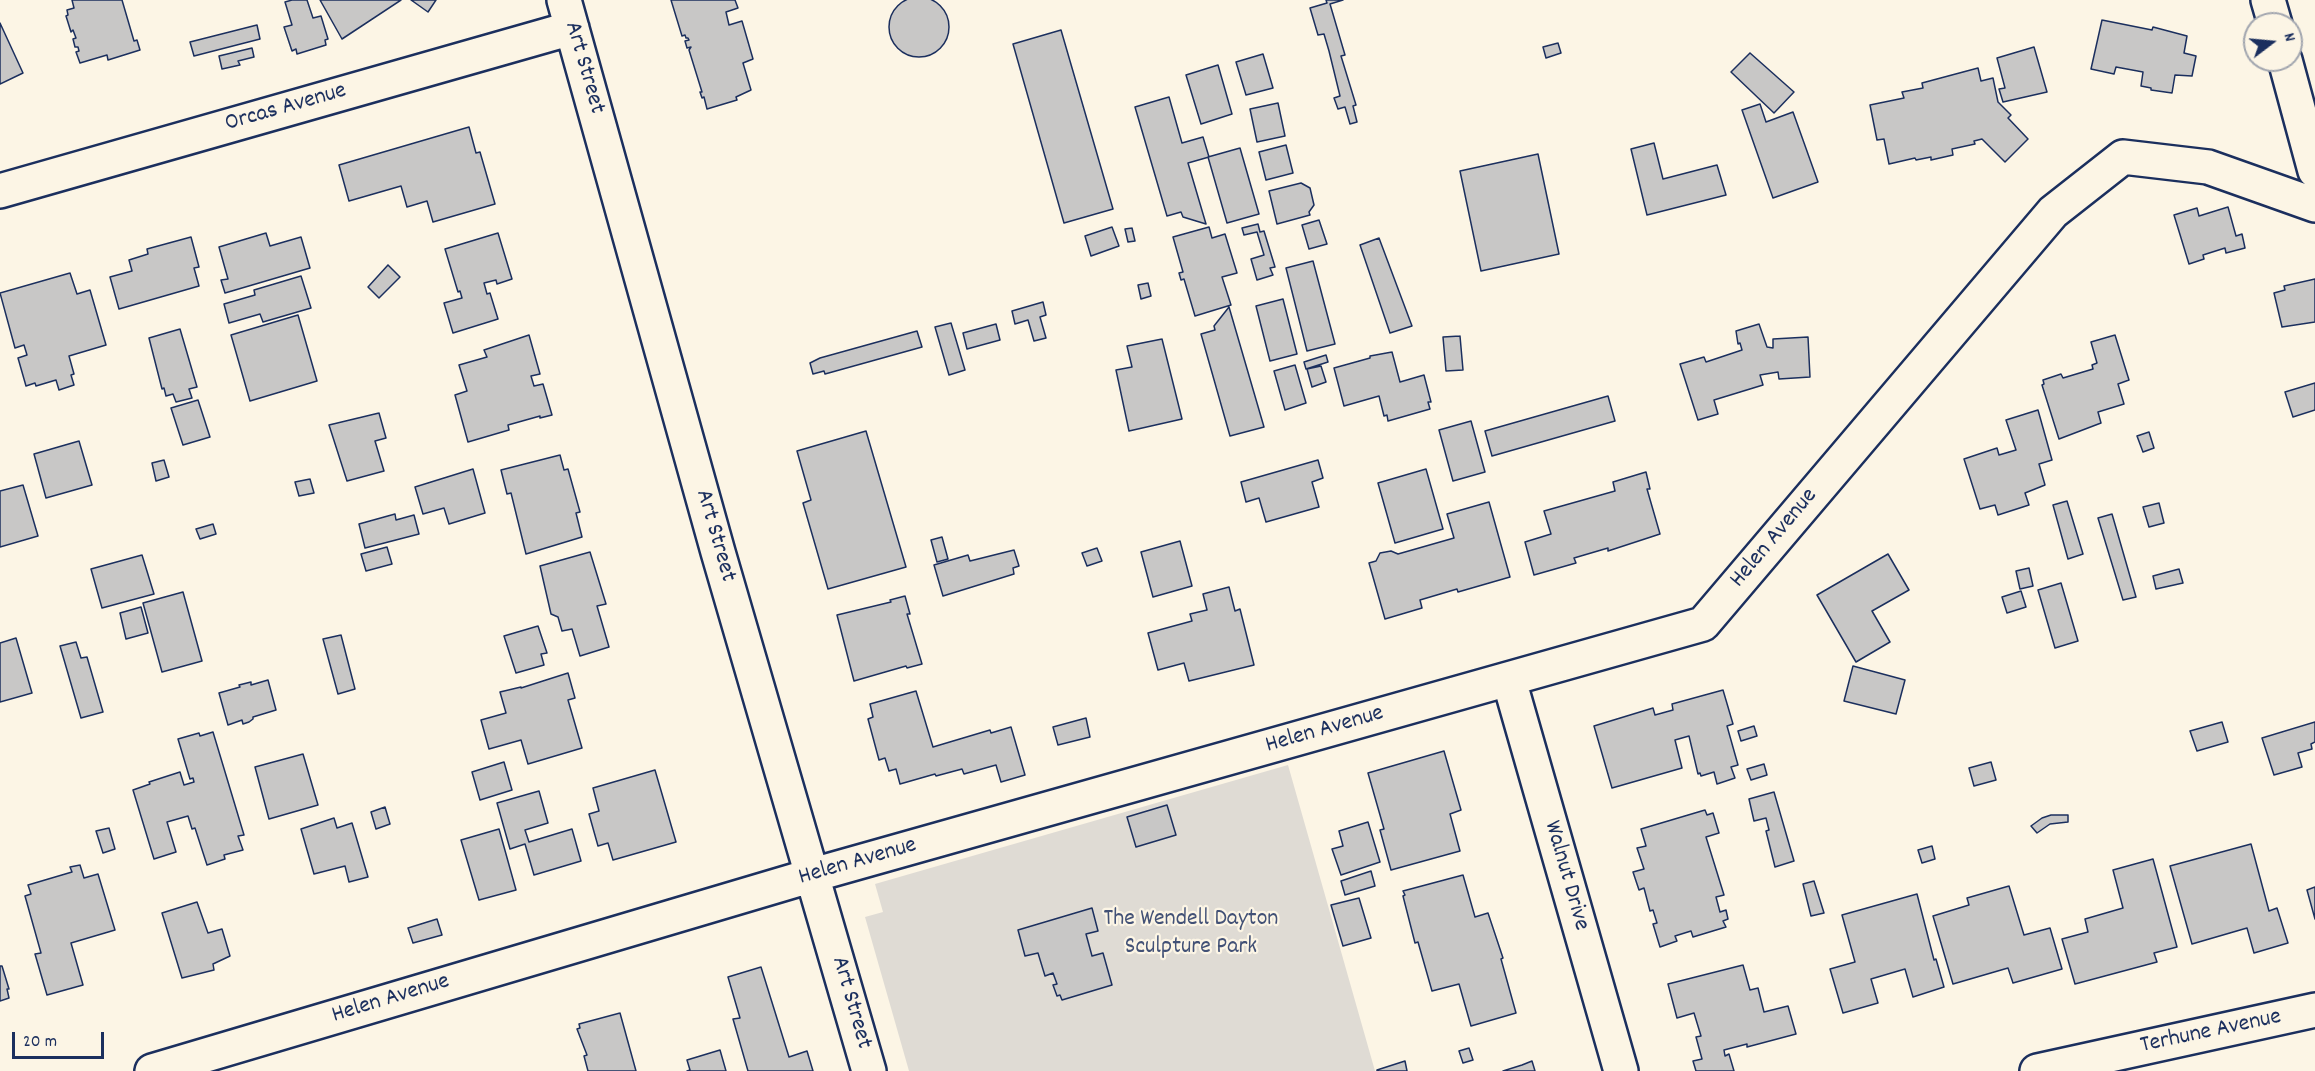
<!DOCTYPE html>
<html>
<head>
<meta charset="utf-8">
<style>
  body { margin:0 }
  #map { position:relative; width:2315px; height:1071px; overflow:hidden; background:#fcf5e5; font-family:Dekko,sans-serif }
  canvas { display:block }
  .north { position:absolute; left:2243px; top:12px; width:60px; height:60px; box-sizing:border-box; background:#fcf5e5; border:2px solid #a2a6af; border-radius:50%; rotate:74deg; font-size:16px; font-weight:700; line-height:24px; text-align:center; color:#1b2f5e }
  .north::after { content:''; display:block; margin:auto; width:21px; height:27px; background:#1b2f5e; clip-path:polygon(50% 0,100% 100%,50% 72%,0 100%) }
  .scale { position:absolute; left:12px; top:1032px; width:92px; height:27px; box-sizing:border-box; border:3px solid #1b2f5e; border-top:0; padding-left:8px; font-size:18px; line-height:21px; white-space:nowrap; color:#1b2f5e; -webkit-text-stroke:4px #fcf5e5; paint-order:stroke }
</style>
</head>
<body>
<div id="map">
<canvas width="2315" height="1071"></canvas>
<div class="north">N</div>
<div class="scale">20 m</div>
</div>
<script>
const g = document.querySelector('canvas').getContext('2d');
g.lineJoin = 'round';
function fill(path, color) { g.fillStyle = color; g.fill(path, 'evenodd'); }
const poly = rows => new Path2D(rows.map(r => 'M' + r).join(''));
function trace(path, color, width, dash) { g.strokeStyle = color; g.lineWidth = width; g.lineCap = dash ? 'butt' : 'round'; g.setLineDash(dash || []); g.stroke(path); }
function label(font, color, halo, rows, align = 'center') {
  g.font = font + ' Dekko,sans-serif'; g.lineWidth = 4.5; g.setLineDash([]); g.textBaseline = 'middle'; g.strokeStyle = halo; g.fillStyle = color; for (const [text, x, y, turn = 0] of rows) {
    g.save(); g.translate(x, y); g.rotate((+turn || 0) * Math.PI / 180); g.textAlign = isNaN(turn) ? turn : align; if (halo) g.strokeText(text, 0, 0); g.fillText(text, 0, 0); g.restore();
  }
}
fill(poly([
  [1288,765,1375,1071,909,1071,865,917,883,912,875,884]
]), '#dfdbd4');
const building = poly([
  '889 27a30 30 0 1 1 60 0a30 30 0 1 1-60 0Z',
  [72,0,122,0,134,41,137,40,140,50,108,60,107,55,80,63,76,52,79,51,78,47,75,47,73,39,76,38,73,30,71,32,66,16,68,15,67,10,74,8,72,0],
  [292,0,307,0,313,18,321,16,328,39,325,40,326,45,297,54,296,49,292,51,284,27,292,25,285,2,292,0],
  [320,0,401,0,342,39,320,0],
  [411,0,436,0,428,12,411,0],
  [671,0,735,0,738,8,726,12,729,25,742,21,753,59,743,63,751,90,736,97,737,100,707,109,704,97,702,98,700,92,702,92,689,50,691,47,687,48,685,41,689,40,688,38,686,38,685,35,682,36,671,0],
  [1326,0,1343,0,1330,4,1345,55,1341,56,1356,105,1353,106,1357,122,1350,124,1345,107,1338,109,1334,98,1340,96,1329,51,1324,34,1318,35,1310,8,1327,3,1326,0],
  [2102,20,2152,30,2153,27,2187,36,2184,53,2196,56,2192,76,2175,75,2172,93,2151,90,2151,88,2141,86,2143,72,2116,67,2114,74,2091,69,2102,20],
  [0,23,23,73,0,84,0,23],
  [257,25,260,39,194,56,190,42,257,25],
  [1061,30,1113,209,1064,223,1013,44,1061,30],
  [1558,43,1561,53,1546,58,1543,47,1558,43],
  [2034,47,2047,92,2003,102,1999,89,2005,88,1997,58,2034,47],
  [252,48,254,57,238,61,240,65,222,69,219,56,252,48],
  [1750,53,1794,92,1774,113,1731,72,1750,53],
  [1263,54,1273,88,1246,95,1236,62,1263,54],
  [1218,65,1232,114,1201,124,1186,75,1218,65],
  [1978,68,1981,81,1993,78,1998,102,2011,115,2008,118,2028,139,2005,162,1982,139,1974,141,1975,144,1952,149,1953,155,1931,160,1931,157,1916,160,1915,158,1889,164,1884,139,1877,140,1870,105,1904,98,1902,92,1923,88,1922,83,1978,68],
  [1169,97,1182,143,1203,137,1209,157,1188,163,1206,224,1183,217,1181,212,1167,216,1135,107,1169,97],
  [1278,103,1285,136,1257,142,1250,109,1278,103],
  [1760,104,1766,122,1793,112,1818,182,1773,198,1742,110,1760,104],
  [469,127,476,153,480,152,495,204,433,222,427,201,407,207,401,186,349,201,339,165,469,127],
  [1654,143,1663,179,1717,165,1726,195,1647,215,1631,149,1654,143],
  [1286,145,1293,173,1266,180,1259,152,1286,145],
  [1240,148,1259,214,1227,223,1208,157,1240,148],
  [1538,154,1559,254,1481,271,1460,171,1538,154],
  [1301,183,1310,188,1314,205,1309,212,1310,215,1277,224,1269,191,1301,183],
  [2228,207,2236,236,2242,234,2245,248,2226,253,2225,248,2203,255,2204,259,2189,264,2174,215,2197,208,2199,216,2228,207],
  [1319,220,1327,244,1309,249,1302,225,1319,220],
  [1258,224,1260,232,1264,231,1275,267,1270,268,1273,275,1257,280,1251,259,1264,255,1257,232,1244,235,1242,228,1258,224],
  [1112,227,1119,246,1091,256,1085,236,1112,227],
  [1209,227,1212,238,1225,234,1237,273,1222,277,1231,305,1195,316,1184,279,1181,280,1179,273,1183,272,1173,237,1209,227],
  [1132,228,1135,241,1128,242,1125,229,1132,228],
  [266,233,270,246,301,237,310,268,225,293,221,280,228,279,219,247,266,233],
  [498,233,512,279,497,284,496,280,484,283,487,294,490,293,498,319,453,333,444,303,462,298,460,291,458,292,445,249,498,233],
  [191,237,199,267,194,268,199,286,119,309,110,277,132,271,129,260,148,254,147,249,191,237],
  [1379,238,1412,326,1390,333,1360,245,1379,238],
  [1313,261,1335,344,1307,351,1286,268,1313,261],
  [388,265,400,277,379,298,368,287,388,265],
  [70,273,77,294,90,290,106,345,69,356,74,374,71,375,74,385,59,390,56,380,36,386,35,383,26,386,18,358,27,355,24,345,15,348,0,293,70,273],
  [301,276,311,308,263,322,260,314,229,323,224,304,255,295,254,290,301,276],
  [2315,279,2315,322,2282,327,2274,293,2285,290,2284,286,2315,279],
  [1148,283,1151,296,1141,299,1138,285,1148,283],
  [1283,299,1297,354,1270,361,1256,306,1283,299],
  [1043,302,1046,315,1040,317,1046,338,1034,341,1028,320,1015,324,1012,311,1043,302],
  [1229,307,1264,427,1230,436,1201,334,1215,330,1214,326,1229,307],
  [298,315,317,381,250,401,231,335,298,315],
  [951,323,965,370,949,375,935,327,951,323],
  [996,324,1000,340,967,349,963,333,996,324],
  [1759,324,1767,347,1773,348,1773,339,1808,337,1810,377,1779,379,1778,372,1760,375,1763,385,1714,400,1718,414,1698,420,1680,364,1704,357,1706,362,1742,350,1740,343,1738,344,1736,331,1759,324],
  [180,329,197,387,189,389,192,398,176,402,173,394,166,396,164,388,162,389,149,338,180,329],
  [917,331,922,347,825,374,824,371,813,374,810,363,820,358,917,331],
  [529,335,540,374,531,376,534,386,543,384,552,415,540,418,540,416,508,425,509,430,468,442,455,395,467,391,459,365,487,357,484,350,529,335],
  [2115,335,2129,380,2118,384,2124,404,2098,412,2101,423,2059,439,2042,385,2044,384,2043,380,2061,374,2063,378,2093,369,2092,365,2097,363,2091,342,2115,335],
  [1460,336,1463,370,1446,371,1443,337,1460,336],
  [1162,339,1182,419,1129,431,1116,370,1132,367,1127,346,1162,339],
  [1392,352,1400,382,1424,375,1431,402,1428,402,1430,409,1388,421,1387,415,1384,416,1379,396,1344,406,1334,368,1370,358,1370,356,1392,352],
  [1326,355,1328,362,1306,369,1304,362,1326,355],
  [1295,365,1306,403,1285,410,1274,371,1295,365],
  [1321,366,1326,382,1312,387,1307,369,1321,366],
  [2315,383,2315,410,2293,417,2285,392,2315,383],
  [1608,396,1615,421,1492,456,1485,431,1608,396],
  [198,400,210,437,183,445,171,408,198,400],
  [2038,410,2052,460,2039,464,2045,485,2025,493,2029,505,1998,515,1995,505,1980,509,1964,459,1997,448,1999,455,2016,450,2006,420,2038,410],
  [379,413,386,438,375,441,384,471,347,481,329,425,379,413],
  [1471,421,1485,472,1453,481,1439,430,1471,421],
  [866,431,906,567,828,589,803,503,811,500,797,451,866,431],
  [2149,432,2154,448,2143,452,2137,436,2149,432],
  [79,441,92,485,46,498,34,454,79,441],
  [560,455,564,470,568,469,580,512,576,513,582,537,526,554,511,493,507,494,501,470,560,455],
  [164,460,169,477,156,481,152,463,164,460],
  [1318,460,1323,478,1312,482,1319,507,1266,522,1259,498,1246,502,1241,482,1318,460],
  [473,469,485,513,449,524,444,508,423,514,415,487,473,469],
  [1426,469,1443,529,1395,543,1378,483,1426,469],
  [1646,472,1650,489,1647,489,1660,534,1608,551,1608,548,1574,558,1576,563,1534,575,1525,542,1551,534,1544,511,1615,491,1613,482,1646,472],
  [310,479,314,493,299,496,295,482,310,479],
  [23,485,38,536,0,547,0,491,23,485],
  [2067,501,2083,554,2068,559,2053,505,2067,501],
  [1489,502,1510,577,1458,592,1457,589,1420,600,1422,608,1385,619,1369,563,1376,561,1380,553,1391,551,1398,554,1454,538,1447,514,1489,502],
  [2159,503,2164,523,2149,527,2143,507,2159,503],
  [395,514,396,520,414,515,419,534,365,548,359,524,395,514],
  [2112,514,2136,597,2123,600,2098,518,2112,514],
  [213,524,216,534,200,539,196,529,213,524],
  [942,537,948,559,937,562,931,540,942,537],
  [1180,541,1192,586,1153,597,1141,552,1180,541],
  [387,547,392,564,366,571,361,554,387,547],
  [1097,548,1102,561,1087,566,1082,553,1097,548],
  [1014,550,1019,566,1013,568,1014,574,943,596,934,565,968,555,970,561,1014,550],
  [590,552,606,604,597,606,609,647,580,656,572,629,562,631,558,617,551,614,540,566,590,552],
  [1888,554,1909,590,1872,611,1890,642,1856,662,1817,595,1888,554],
  [142,555,154,594,102,608,91,569,142,555],
  [2029,568,2033,586,2020,589,2016,571,2029,568],
  [2179,569,2183,583,2156,589,2153,576,2179,569],
  [2061,583,2078,641,2055,648,2038,590,2061,583],
  [1229,587,1235,611,1240,609,1254,665,1189,681,1184,663,1158,670,1148,633,1192,621,1190,614,1207,610,1203,594,1229,587],
  [2021,591,2026,607,2007,613,2002,597,2021,591],
  [183,592,202,661,162,672,143,603,183,592],
  [905,596,910,614,907,614,922,664,907,668,906,666,854,681,837,615,891,602,890,600,905,596],
  [141,607,148,633,126,639,120,613,141,607],
  [538,626,547,653,541,654,544,665,516,673,504,636,538,626],
  [341,635,355,689,338,694,323,639,341,635],
  [16,638,32,693,0,702,0,643,16,638],
  [76,642,81,658,87,657,103,712,81,718,60,646,76,642],
  [1853,666,1905,680,1896,714,1844,701,1853,666],
  [568,673,575,698,568,700,582,748,528,764,521,740,489,749,481,720,506,713,500,692,521,687,521,688,568,673],
  [268,680,276,710,253,717,253,719,249,722,243,724,242,720,228,725,219,693,240,687,239,685,251,682,251,685,268,680],
  [1723,690,1733,724,1727,726,1738,765,1731,767,1735,778,1717,784,1714,772,1701,776,1700,773,1698,774,1689,736,1675,740,1682,768,1612,788,1594,726,1653,708,1655,715,1673,710,1672,704,1723,690],
  [916,691,933,747,990,730,991,733,1011,727,1025,775,1001,782,996,765,964,774,962,769,936,776,935,774,900,784,896,769,889,771,885,758,879,760,868,719,873,717,870,704,916,691],
  [1086,718,1090,737,1058,745,1053,727,1086,718],
  [2222,722,2228,742,2197,751,2190,731,2222,722],
  [2315,722,2315,742,2311,744,2312,749,2298,753,2302,767,2274,775,2262,738,2315,722],
  [1754,726,1757,736,1741,741,1738,731,1754,726],
  [213,732,244,835,238,836,243,850,224,855,225,859,207,865,195,828,192,829,188,816,167,822,176,852,154,859,133,790,150,784,149,782,180,772,184,785,194,782,193,778,190,779,178,739,199,733,200,736,213,732],
  [1444,751,1461,810,1450,814,1460,851,1391,870,1380,830,1384,829,1368,773,1444,751],
  [303,754,318,805,269,819,255,767,303,754],
  [504,762,512,790,480,800,472,772,504,762],
  [1991,762,1996,780,1974,786,1969,768,1991,762],
  [1764,764,1767,775,1751,780,1747,769,1764,764],
  [655,770,676,842,613,860,608,843,598,846,589,814,599,811,593,788,655,770],
  [539,791,548,823,525,830,529,842,572,829,581,861,534,875,525,844,510,849,497,803,539,791],
  [1774,792,1794,861,1775,867,1766,831,1769,830,1766,818,1754,821,1749,799,1774,792],
  [1167,805,1176,835,1136,847,1127,817,1167,805],
  [385,807,390,824,376,829,371,812,385,807],
  [1705,810,1707,815,1713,813,1719,833,1706,837,1724,895,1716,897,1720,912,1726,910,1728,919,1723,921,1726,927,1693,937,1691,931,1675,936,1677,941,1660,947,1653,924,1657,923,1653,910,1650,911,1644,888,1639,890,1633,872,1644,869,1637,848,1646,846,1641,829,1705,810],
  [2051,815,2068,815,2068,822,2050,824,2037,833,2031,826,2042,818,2051,815],
  [334,818,337,828,352,823,368,877,349,882,345,866,314,874,301,829,334,818],
  [1368,822,1380,862,1341,875,1332,849,1343,846,1339,831,1368,822],
  [109,828,115,849,103,853,96,831,109,828],
  [499,829,516,890,479,900,461,840,499,829],
  [2251,844,2269,911,2277,908,2288,943,2254,953,2247,928,2192,944,2170,866,2251,844],
  [1932,846,1935,859,1922,863,1918,850,1932,846],
  [2153,859,2177,947,2154,953,2157,962,2075,984,2062,939,2088,932,2085,919,2123,908,2113,870,2153,859],
  [80,865,84,878,98,874,115,930,71,943,83,985,47,995,35,954,41,953,25,896,31,894,28,885,72,872,70,867,80,865],
  [1371,871,1375,886,1345,895,1341,881,1371,871],
  [1463,875,1475,917,1488,913,1503,958,1501,959,1516,1013,1471,1026,1459,984,1432,991,1418,942,1415,943,1403,896,1405,895,1403,891,1463,875],
  [1814,881,1824,913,1811,916,1803,884,1814,881],
  [2009,886,2024,935,2050,928,2062,969,2013,983,2008,968,1953,984,1933,916,1969,905,1967,898,2009,886],
  [2315,887,2315,919,2307,890,2315,887],
  [1917,894,1934,960,1936,959,1944,987,1913,997,1905,969,1871,979,1878,1003,1843,1013,1830,969,1855,962,1842,915,1917,894],
  [1359,898,1371,938,1343,946,1331,905,1359,898],
  [197,902,208,933,222,929,230,956,213,964,214,970,182,978,162,913,197,902],
  [1092,908,1098,931,1086,934,1092,956,1103,953,1112,985,1062,1000,1060,995,1057,996,1053,985,1057,984,1053,973,1045,976,1038,953,1025,956,1018,930,1092,908],
  [437,919,442,935,413,943,408,928,437,919],
  [1743,965,1750,990,1758,988,1764,1012,1788,1006,1796,1034,1747,1047,1747,1044,1724,1050,1725,1056,1729,1054,1734,1071,1696,1071,1693,1061,1702,1059,1696,1037,1701,1036,1694,1013,1677,1018,1668,984,1743,965],
  [0,966,2,966,9,989,7,989,9,998,0,1001,0,966],
  [761,967,789,1057,807,1051,813,1071,748,1071,733,1019,740,1018,728,977,761,967],
  [620,1013,636,1071,588,1071,584,1056,587,1055,577,1029,580,1028,579,1024,620,1013],
  [1469,1048,1473,1060,1463,1063,1459,1051,1469,1048],
  [720,1050,726,1071,687,1071,690,1070,687,1060,720,1050],
  [1405,1061,1407,1071,1377,1071,1377,1070,1405,1061],
  [1532,1061,1535,1071,1503,1071,1522,1065,1532,1061]
]);
fill(building, '#c8c7c6');
trace(building, '#1b2f5e', 1.5);
const minor = poly([
  [564,0,718,552,869,1071],
  [2268,0,2275,24],
  [2285,60,2315,171],
  [0,191,572,28],
  [1509,680,1621,1071],
  [152,1071,813,875,1703,624,2053,212,2123,157,2208,167,2315,205],
  [2037,1071,2315,1010]
]);
trace(minor, '#1b2f5e', 38);
trace(minor, '#fcf5e5', 33);
label('24px', '#1b2f5e', '#fcf5e5', [
  ["Art Street",583,68,74],
  ["Orcas Avenue",286,109,-16],
  ["Art Street",714,536,74],
  ["Helen Avenue",1775,539,-50],
  ["Helen Avenue",1325,731,-16],
  ["Helen Avenue",858,863,-16],
  ["Walnut Drive",1565,876,74],
  ["Helen Avenue",391,1000,-17],
  ["Art Street",850,1003,74],
  ["Terhune Avenue",2211,1033,-12]
]);
label('24px', '#425176', '#fcf5e5', [
  ["The Wendell Dayton",1191,921],
  ["Sculpture Park",1191,949]
]);
</script>
</body>
</html>
